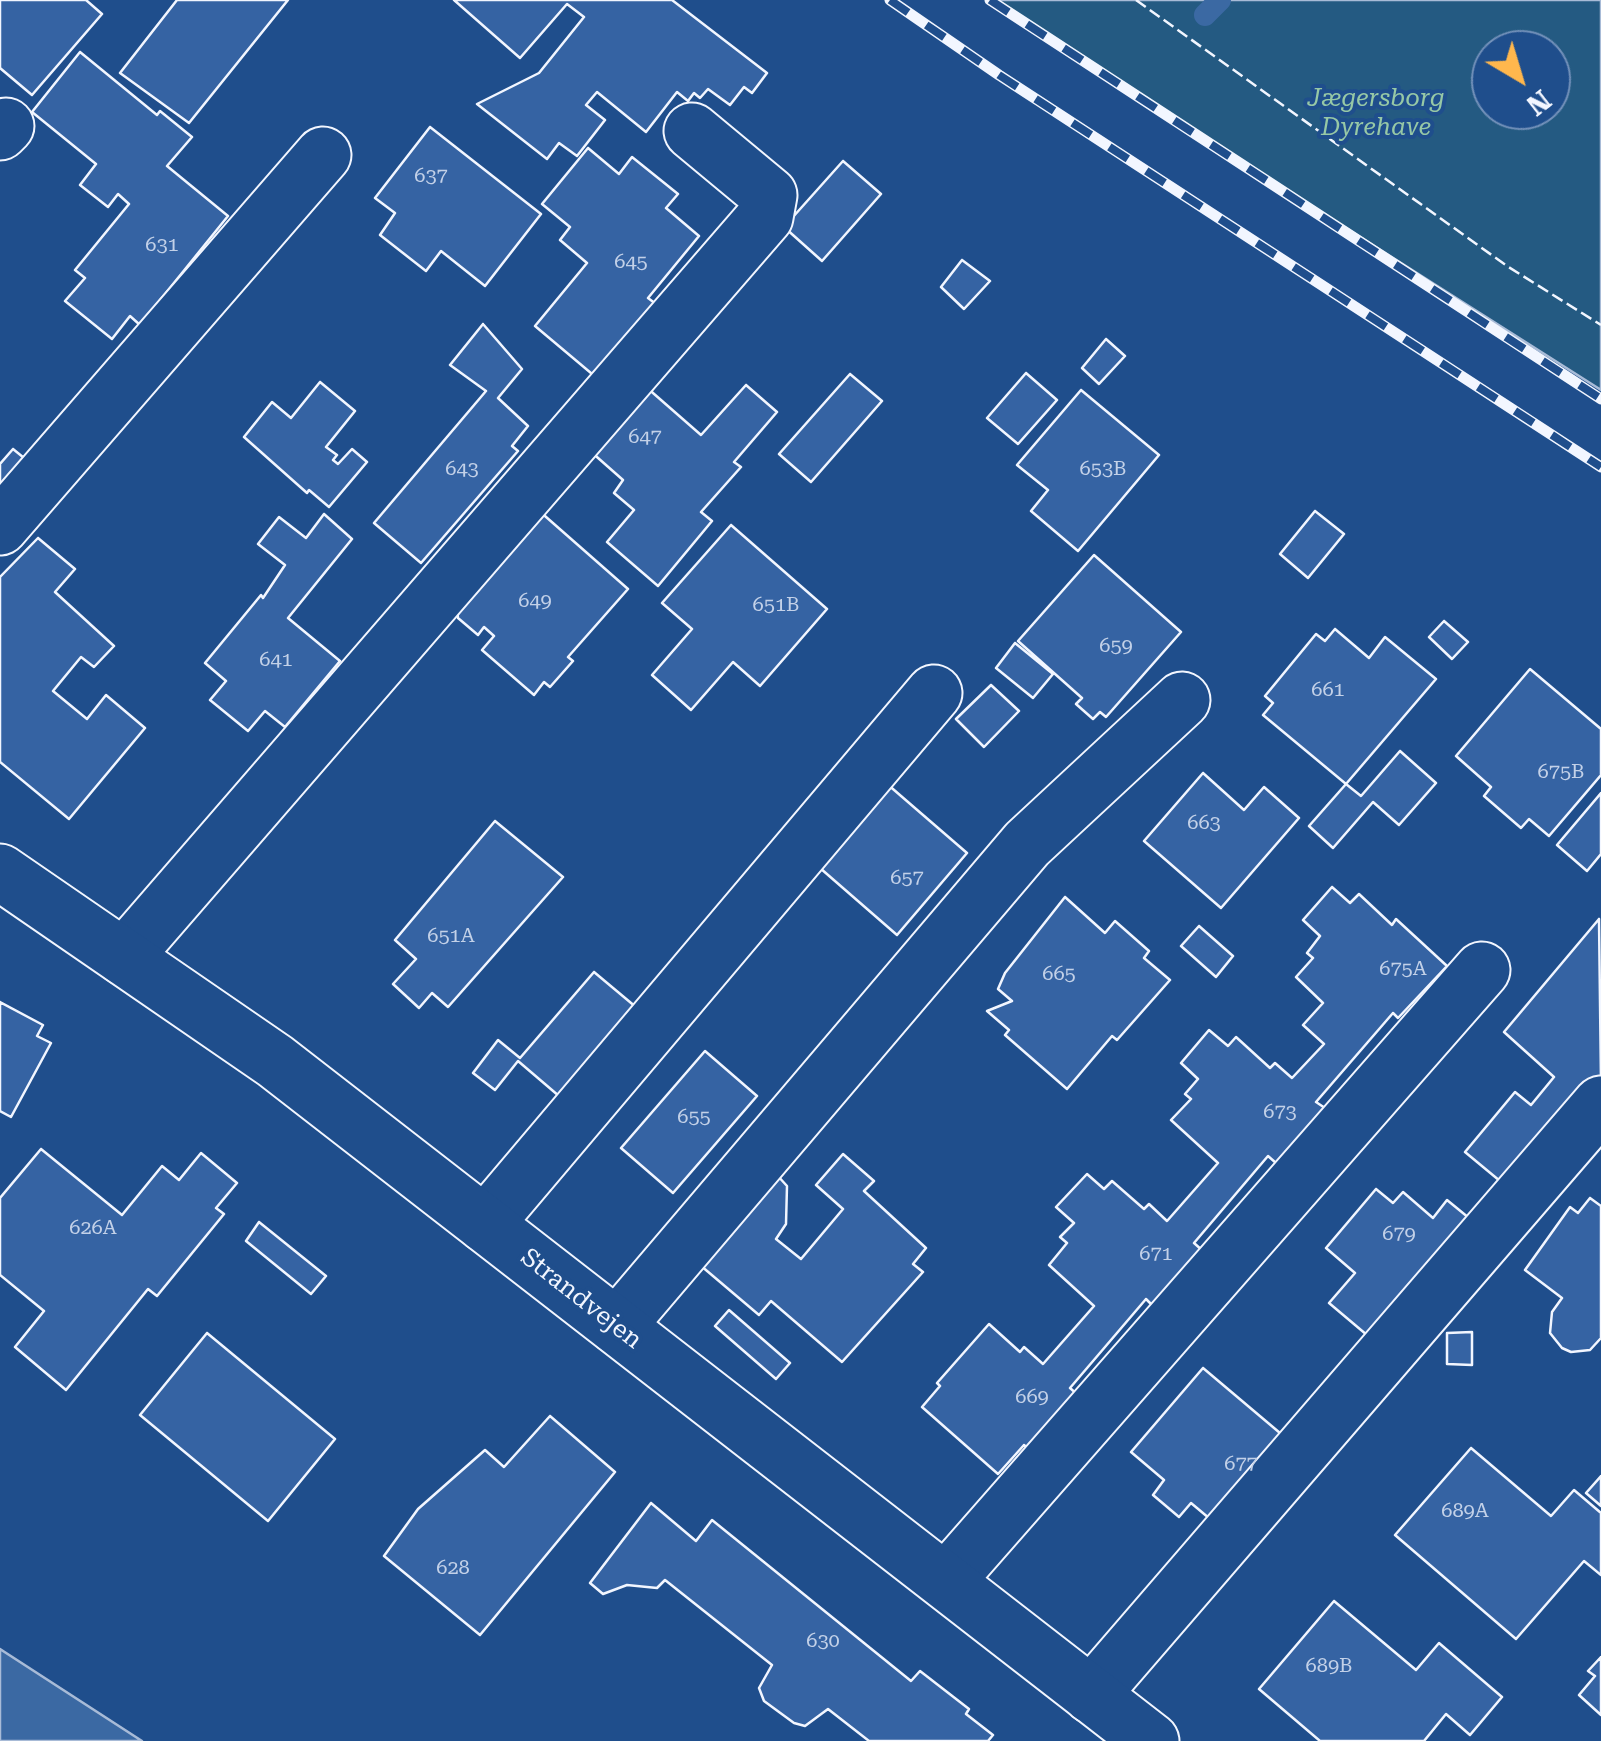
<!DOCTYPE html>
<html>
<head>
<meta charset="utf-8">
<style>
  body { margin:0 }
  #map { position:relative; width:1601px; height:1741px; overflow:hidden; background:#1f4e8c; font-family:"Roboto Serif",serif }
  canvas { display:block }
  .north { position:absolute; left:1471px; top:30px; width:100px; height:100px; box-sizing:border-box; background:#1f4e8c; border:2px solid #7391ba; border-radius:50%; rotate:142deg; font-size:28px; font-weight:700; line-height:40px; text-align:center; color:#f2f6ff }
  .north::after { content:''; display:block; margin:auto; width:35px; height:45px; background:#ffb74d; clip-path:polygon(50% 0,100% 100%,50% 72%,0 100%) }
</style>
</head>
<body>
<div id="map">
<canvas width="1601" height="1741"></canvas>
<div class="north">N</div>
</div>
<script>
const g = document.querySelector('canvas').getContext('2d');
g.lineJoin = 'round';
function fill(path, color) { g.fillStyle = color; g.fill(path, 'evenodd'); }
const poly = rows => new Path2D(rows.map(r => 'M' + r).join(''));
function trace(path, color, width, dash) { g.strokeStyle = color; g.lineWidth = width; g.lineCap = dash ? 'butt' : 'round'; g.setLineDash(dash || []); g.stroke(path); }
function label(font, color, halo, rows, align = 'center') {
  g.font = font + ' "Roboto Serif",serif'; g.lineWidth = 8; g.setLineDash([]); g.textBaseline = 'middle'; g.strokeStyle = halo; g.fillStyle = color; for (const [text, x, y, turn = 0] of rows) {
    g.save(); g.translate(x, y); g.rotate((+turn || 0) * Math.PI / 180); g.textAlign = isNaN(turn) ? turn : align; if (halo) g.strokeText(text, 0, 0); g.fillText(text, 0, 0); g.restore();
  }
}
const green = poly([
  [988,0,1601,0,1601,390,1031,28,988,0],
  [1551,50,1551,110,1491,110,1491,50,1551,50]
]);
fill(green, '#245a82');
trace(green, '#a8bbd7', 2.5);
const water = poly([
  [0,1649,142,1741,0,1741,0,1649]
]);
fill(water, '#3b69a3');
trace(water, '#a8bbd7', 2.5);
trace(poly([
  [1205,15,1220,0]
]), '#3b69a3', 22);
const building = poly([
  [0,0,86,0,102,14,32,95,0,68,0,0],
  [177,0,288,0,189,123,120,73,177,0],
  [454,0,672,0,767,73,752,93,744,87,730,105,708,89,700,98,694,93,688,101,677,92,646,132,597,92,586,105,605,120,577,156,559,143,547,159,477,104,539,73,584,17,567,4,520,58,454,0],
  [80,52,157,115,160,111,192,137,167,166,228,216,140,325,130,316,112,339,65,301,85,278,75,270,129,204,118,194,108,207,80,185,96,164,32,112,80,52],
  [430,127,541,214,485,286,441,251,426,271,380,235,395,213,375,198,430,127],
  [588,148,619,174,632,157,678,194,666,208,699,236,648,298,664,310,604,384,535,326,587,263,560,240,570,227,542,204,588,148],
  [843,161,881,194,822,261,784,227,843,161],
  [962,260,990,281,964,309,941,287,962,260],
  [483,324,522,369,498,398,528,426,512,446,518,451,421,563,374,523,486,391,450,365,483,324],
  [1106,339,1125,356,1099,384,1082,368,1106,339],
  [1026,373,1057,400,1018,444,987,418,1026,373],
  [850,374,882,401,811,482,779,454,850,374],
  [320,382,355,411,326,447,337,455,333,460,338,464,352,449,367,462,329,507,309,490,307,493,244,437,272,402,291,418,320,382],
  [746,385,777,412,734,462,741,467,701,512,712,521,658,586,607,542,634,510,614,493,623,480,589,450,645,386,701,435,746,385],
  [1081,390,1159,455,1078,551,1031,511,1048,490,1017,465,1081,390],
  [13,449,29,462,0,496,0,464,13,449],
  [537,509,628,589,568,657,573,661,550,687,544,682,534,695,482,650,494,636,484,627,478,635,458,618,456,602,537,509],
  [1315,511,1344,534,1308,578,1280,554,1315,511],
  [324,514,352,539,288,618,340,661,285,727,265,711,248,731,210,700,226,681,205,663,261,595,263,598,285,565,258,544,279,517,306,538,324,514],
  [731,525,827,609,760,686,733,662,691,710,652,675,692,629,662,603,731,525],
  [38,538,75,569,55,592,114,646,94,667,81,657,53,691,87,719,106,695,145,728,69,819,0,762,0,577,38,538],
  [1094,555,1181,632,1106,717,1100,712,1093,719,1076,704,1082,698,1018,641,1094,555],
  [1444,621,1468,642,1452,659,1429,637,1444,621],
  [1335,629,1369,658,1385,637,1436,679,1346,784,1263,715,1273,703,1265,696,1316,634,1325,641,1335,629],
  [1015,643,1053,674,1033,698,996,668,1015,643],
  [1530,669,1601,729,1601,775,1549,836,1529,819,1521,828,1484,796,1491,787,1456,756,1530,669],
  [991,685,1019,711,984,747,956,719,991,685],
  [1400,751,1436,783,1399,825,1373,802,1333,848,1309,826,1346,784,1361,796,1400,751],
  [1203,773,1244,810,1264,787,1299,818,1221,908,1144,841,1203,773],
  [886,783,967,853,897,935,820,868,886,783],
  [1601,793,1601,854,1587,871,1557,845,1601,793],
  [495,821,563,877,448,1007,432,993,419,1008,393,984,416,959,395,940,495,821],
  [1332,887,1350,903,1359,894,1392,925,1396,919,1447,966,1398,1018,1393,1013,1316,1102,1325,1108,1276,1163,1268,1156,1194,1243,1203,1251,1153,1306,1146,1299,1070,1388,1078,1395,1030,1451,1024,1445,998,1474,922,1407,940,1386,937,1383,989,1324,1020,1352,1024,1347,1043,1364,1094,1306,1049,1265,1067,1243,1060,1237,1074,1223,1056,1207,1087,1174,1104,1189,1112,1181,1144,1209,1149,1204,1167,1221,1218,1163,1171,1120,1191,1099,1185,1094,1198,1079,1181,1063,1209,1030,1228,1046,1236,1037,1270,1068,1275,1063,1292,1078,1324,1044,1303,1025,1323,1003,1296,977,1313,958,1307,953,1320,936,1303,920,1332,887],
  [1065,897,1105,933,1115,921,1149,951,1144,958,1170,980,1117,1040,1112,1036,1067,1089,1005,1035,1009,1030,987,1011,1012,1001,998,989,1005,973,1065,897],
  [1599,919,1601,1083,1506,1186,1465,1152,1515,1092,1531,1105,1554,1077,1504,1032,1599,919],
  [1199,926,1233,956,1216,977,1181,946,1199,926],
  [594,972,649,1018,573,1108,518,1061,495,1090,473,1073,498,1040,520,1058,594,972],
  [0,1002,43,1025,37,1036,51,1043,11,1117,0,1111,0,1002],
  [705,1051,757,1096,673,1193,621,1148,705,1051],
  [41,1149,122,1215,162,1166,179,1180,201,1153,237,1183,216,1208,224,1214,157,1296,148,1289,66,1390,15,1347,44,1311,0,1275,0,1198,41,1149],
  [843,1154,874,1181,864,1191,926,1248,913,1264,923,1272,842,1362,771,1301,759,1315,700,1265,777,1175,787,1186,786,1224,776,1239,801,1259,843,1209,816,1185,843,1154],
  [1376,1189,1393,1203,1403,1192,1433,1218,1447,1200,1480,1227,1380,1346,1329,1303,1355,1273,1326,1248,1376,1189],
  [1590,1198,1601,1206,1601,1338,1590,1350,1571,1352,1562,1348,1550,1333,1552,1312,1562,1298,1525,1270,1570,1207,1578,1213,1590,1198],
  [259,1222,326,1276,311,1294,246,1241,259,1222],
  [729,1310,790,1363,776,1379,715,1326,729,1310],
  [1472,1332,1472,1365,1447,1364,1447,1333,1472,1332],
  [207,1333,335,1439,268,1521,140,1415,207,1333],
  [1203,1368,1293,1444,1222,1529,1191,1503,1179,1517,1153,1495,1164,1480,1131,1452,1203,1368],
  [550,1416,615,1472,480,1635,384,1556,418,1509,485,1450,504,1467,550,1416],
  [1471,1448,1551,1516,1574,1490,1601,1513,1601,1575,1584,1561,1516,1639,1395,1535,1471,1448],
  [1601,1476,1601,1506,1586,1493,1601,1476],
  [651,1503,696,1541,712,1520,911,1681,920,1671,969,1709,966,1714,993,1735,988,1741,869,1741,828,1709,805,1726,794,1723,764,1701,759,1688,772,1665,665,1580,657,1588,627,1585,603,1594,590,1583,651,1503],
  [1334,1601,1416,1670,1439,1643,1502,1697,1470,1735,1446,1714,1424,1741,1320,1741,1259,1689,1334,1601],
  [1601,1657,1601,1715,1579,1695,1595,1676,1588,1671,1601,1657]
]);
fill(building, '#3563a3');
trace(building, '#f2f6ff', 2.5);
const minor = poly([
  [0,132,6,126],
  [0,527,323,155],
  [124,957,765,217,769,195,692,131],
  [485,1224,934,693],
  [617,1326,1027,844,1182,700],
  [946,1581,1482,970],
  [1091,1695,1601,1104]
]);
const major = poly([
  [0,872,275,1061,1151,1741]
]);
trace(minor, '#f2f6ff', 59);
trace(major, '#f2f6ff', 59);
trace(minor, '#1f4e8c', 55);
trace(major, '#1f4e8c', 55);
const rail = poly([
  [890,0,999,75,1601,467],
  [990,0,1601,399]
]);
trace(rail, '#f2f6ff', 11);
trace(rail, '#1f4e8c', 8, [22]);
trace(poly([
  [1136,0,1507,266,1601,325]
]), '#f2f6ff', 2.5, [12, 5]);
label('20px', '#c3d1e8', null, [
  ["637",431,176],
  ["631",162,245],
  ["645",631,262],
  ["647",645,437],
  ["643",462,469],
  ["653B",1103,469],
  ["649",535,601],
  ["651B",776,605],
  ["659",1116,646],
  ["641",276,660],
  ["661",1328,690],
  ["675B",1561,772],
  ["663",1204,823],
  ["657",907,878],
  ["651A",451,936],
  ["675A",1403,969],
  ["665",1059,974],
  ["673",1280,1112],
  ["655",694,1117],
  ["626A",93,1228],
  ["679",1399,1234],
  ["671",1156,1254],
  ["669",1032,1397],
  ["677",1241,1464],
  ["689A",1465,1511],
  ["628",453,1568],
  ["630",823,1641],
  ["689B",1329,1666]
]);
label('italic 25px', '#97c8a6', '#1f4e8c', [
  ["Jægersborg",1376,99],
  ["Dyrehave",1376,128]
]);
label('25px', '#f2f6ff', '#1f4e8c', [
  ["Strandvejen",581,1299,38]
]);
</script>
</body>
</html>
